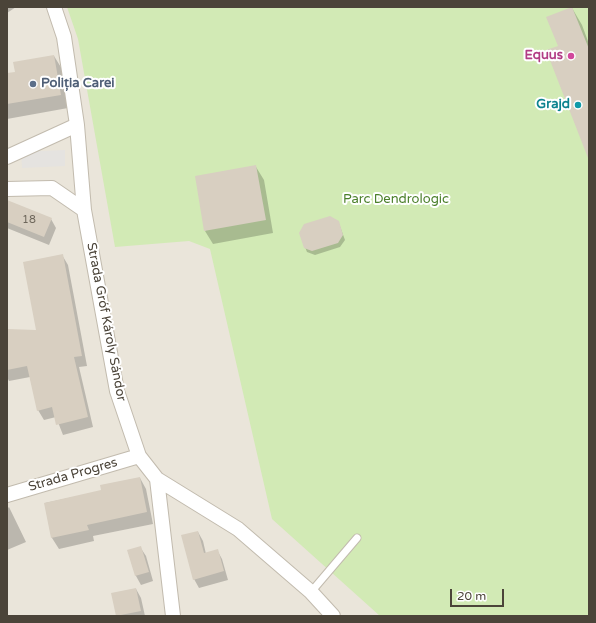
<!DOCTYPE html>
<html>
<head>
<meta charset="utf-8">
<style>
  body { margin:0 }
  #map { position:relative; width:596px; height:623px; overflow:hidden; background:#f6f3ec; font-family:"Varela Round",sans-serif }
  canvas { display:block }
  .frame { position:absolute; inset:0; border:8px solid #4b4439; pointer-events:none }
  .scale { position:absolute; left:450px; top:589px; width:54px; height:18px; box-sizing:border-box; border:2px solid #4b4439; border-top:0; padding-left:5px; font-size:12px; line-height:14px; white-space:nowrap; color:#4b4439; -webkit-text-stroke:3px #fff; paint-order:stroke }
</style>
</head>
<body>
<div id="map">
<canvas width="596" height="623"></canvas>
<div class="frame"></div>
<div class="scale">20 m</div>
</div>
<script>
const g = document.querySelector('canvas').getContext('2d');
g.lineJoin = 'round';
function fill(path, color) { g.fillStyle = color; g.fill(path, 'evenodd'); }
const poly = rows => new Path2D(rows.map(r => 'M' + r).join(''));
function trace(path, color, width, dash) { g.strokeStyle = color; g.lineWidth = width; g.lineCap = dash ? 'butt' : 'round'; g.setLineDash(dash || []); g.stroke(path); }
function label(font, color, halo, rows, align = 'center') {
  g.font = font + ' "Varela Round",sans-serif'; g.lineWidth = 4; g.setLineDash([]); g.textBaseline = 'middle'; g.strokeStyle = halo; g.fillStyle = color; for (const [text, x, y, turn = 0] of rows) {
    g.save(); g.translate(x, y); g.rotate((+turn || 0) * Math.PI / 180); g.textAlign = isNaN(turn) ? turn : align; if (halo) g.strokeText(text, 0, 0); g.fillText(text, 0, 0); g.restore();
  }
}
fill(poly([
  [7,7,589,7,589,616,7,616]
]), '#eae5da');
fill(poly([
  [67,7,589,7,589,616,380,616,272,519,210,249,189,241,115,247,78,39]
]), '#d2eab5');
fill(poly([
  [65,150,65,166,22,168,21,152]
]), '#e5e3e0');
fill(poly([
  [7,7,16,7,7,13],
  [572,8,582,25,589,44,589,158,548,51,560,47],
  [54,56,62,69,68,108,7,119,7,74,16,73],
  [256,167,264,180,273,233,213,244,205,231],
  [7,201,51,219,56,228,49,245,7,228],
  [338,221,345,240,340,247,315,255,307,252,305,247],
  [62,255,68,265,87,366,79,367,93,427,63,435,56,417,44,420,38,410,30,377,9,381,7,377,7,330,37,331],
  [140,478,146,489,153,524,93,536,94,541,59,549,52,538,45,503,102,491],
  [9,507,26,542,7,550,7,509],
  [198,532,203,541,206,554,217,550,222,559,228,580,199,588,194,579],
  [140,547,146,556,153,581,141,585,136,576,128,551],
  [136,589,141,598,145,616,117,616,112,594]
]), '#0003');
fill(poly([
  [572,7,589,49,588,158,546,50,558,46,546,17],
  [54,55,61,95,7,104,7,73,15,72,13,62],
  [256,165,266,220,204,231,195,176],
  [7,200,52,218,44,237,7,222],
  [330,216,339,221,343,235,338,243,312,251,304,248,299,233,304,224],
  [63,254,82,356,74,357,88,417,56,425,52,407,37,411,27,366,7,370,7,329,36,330,23,262],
  [140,477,147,512,87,525,89,530,51,538,44,503,101,490,100,485],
  [198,531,204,553,218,549,224,571,193,580,181,535],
  [141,546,149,572,135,576,127,550],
  [136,588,141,611,116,616,111,593]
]), '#d8cfc1');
const lane = poly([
  [311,592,357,538]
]);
const street = poly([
  [54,7,64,37,77,125,84,210,117,391,139,456,157,479,238,529,311,592,333,616],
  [7,157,77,125],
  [7,189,52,188,84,210],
  [157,479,173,616],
  [7,495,139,456]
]);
trace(lane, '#c2bbae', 9);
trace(street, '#c2bbae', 16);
trace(lane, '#fff', 7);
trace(street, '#fff', 14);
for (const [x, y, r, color] of [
  [571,56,4,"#d1479c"],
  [33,84,4,"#5c6f8a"],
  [578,105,4,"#0f9aa8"]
]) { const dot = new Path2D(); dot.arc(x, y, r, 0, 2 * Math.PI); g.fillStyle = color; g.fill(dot); trace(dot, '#fff', 1.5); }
label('11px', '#6e675b', null, [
  ["18",29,220]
]);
label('bold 13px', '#b23c85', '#fff', [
  ["Equus",563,56]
], 'right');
label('bold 13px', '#4e5e75', '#fff', [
  ["Poliția Carei",41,84]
], 'left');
label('bold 13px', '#0d838f', '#fff', [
  ["Grajd",570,105]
], 'right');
label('13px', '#4a7f2a', '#fff', [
  ["Parc Dendrologic",396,200]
]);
label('13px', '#4b4439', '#fff', [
  ["Strada Gróf Károly Sándor",106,322,79],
  ["Strada Progres",73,475,-16]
]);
</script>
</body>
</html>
